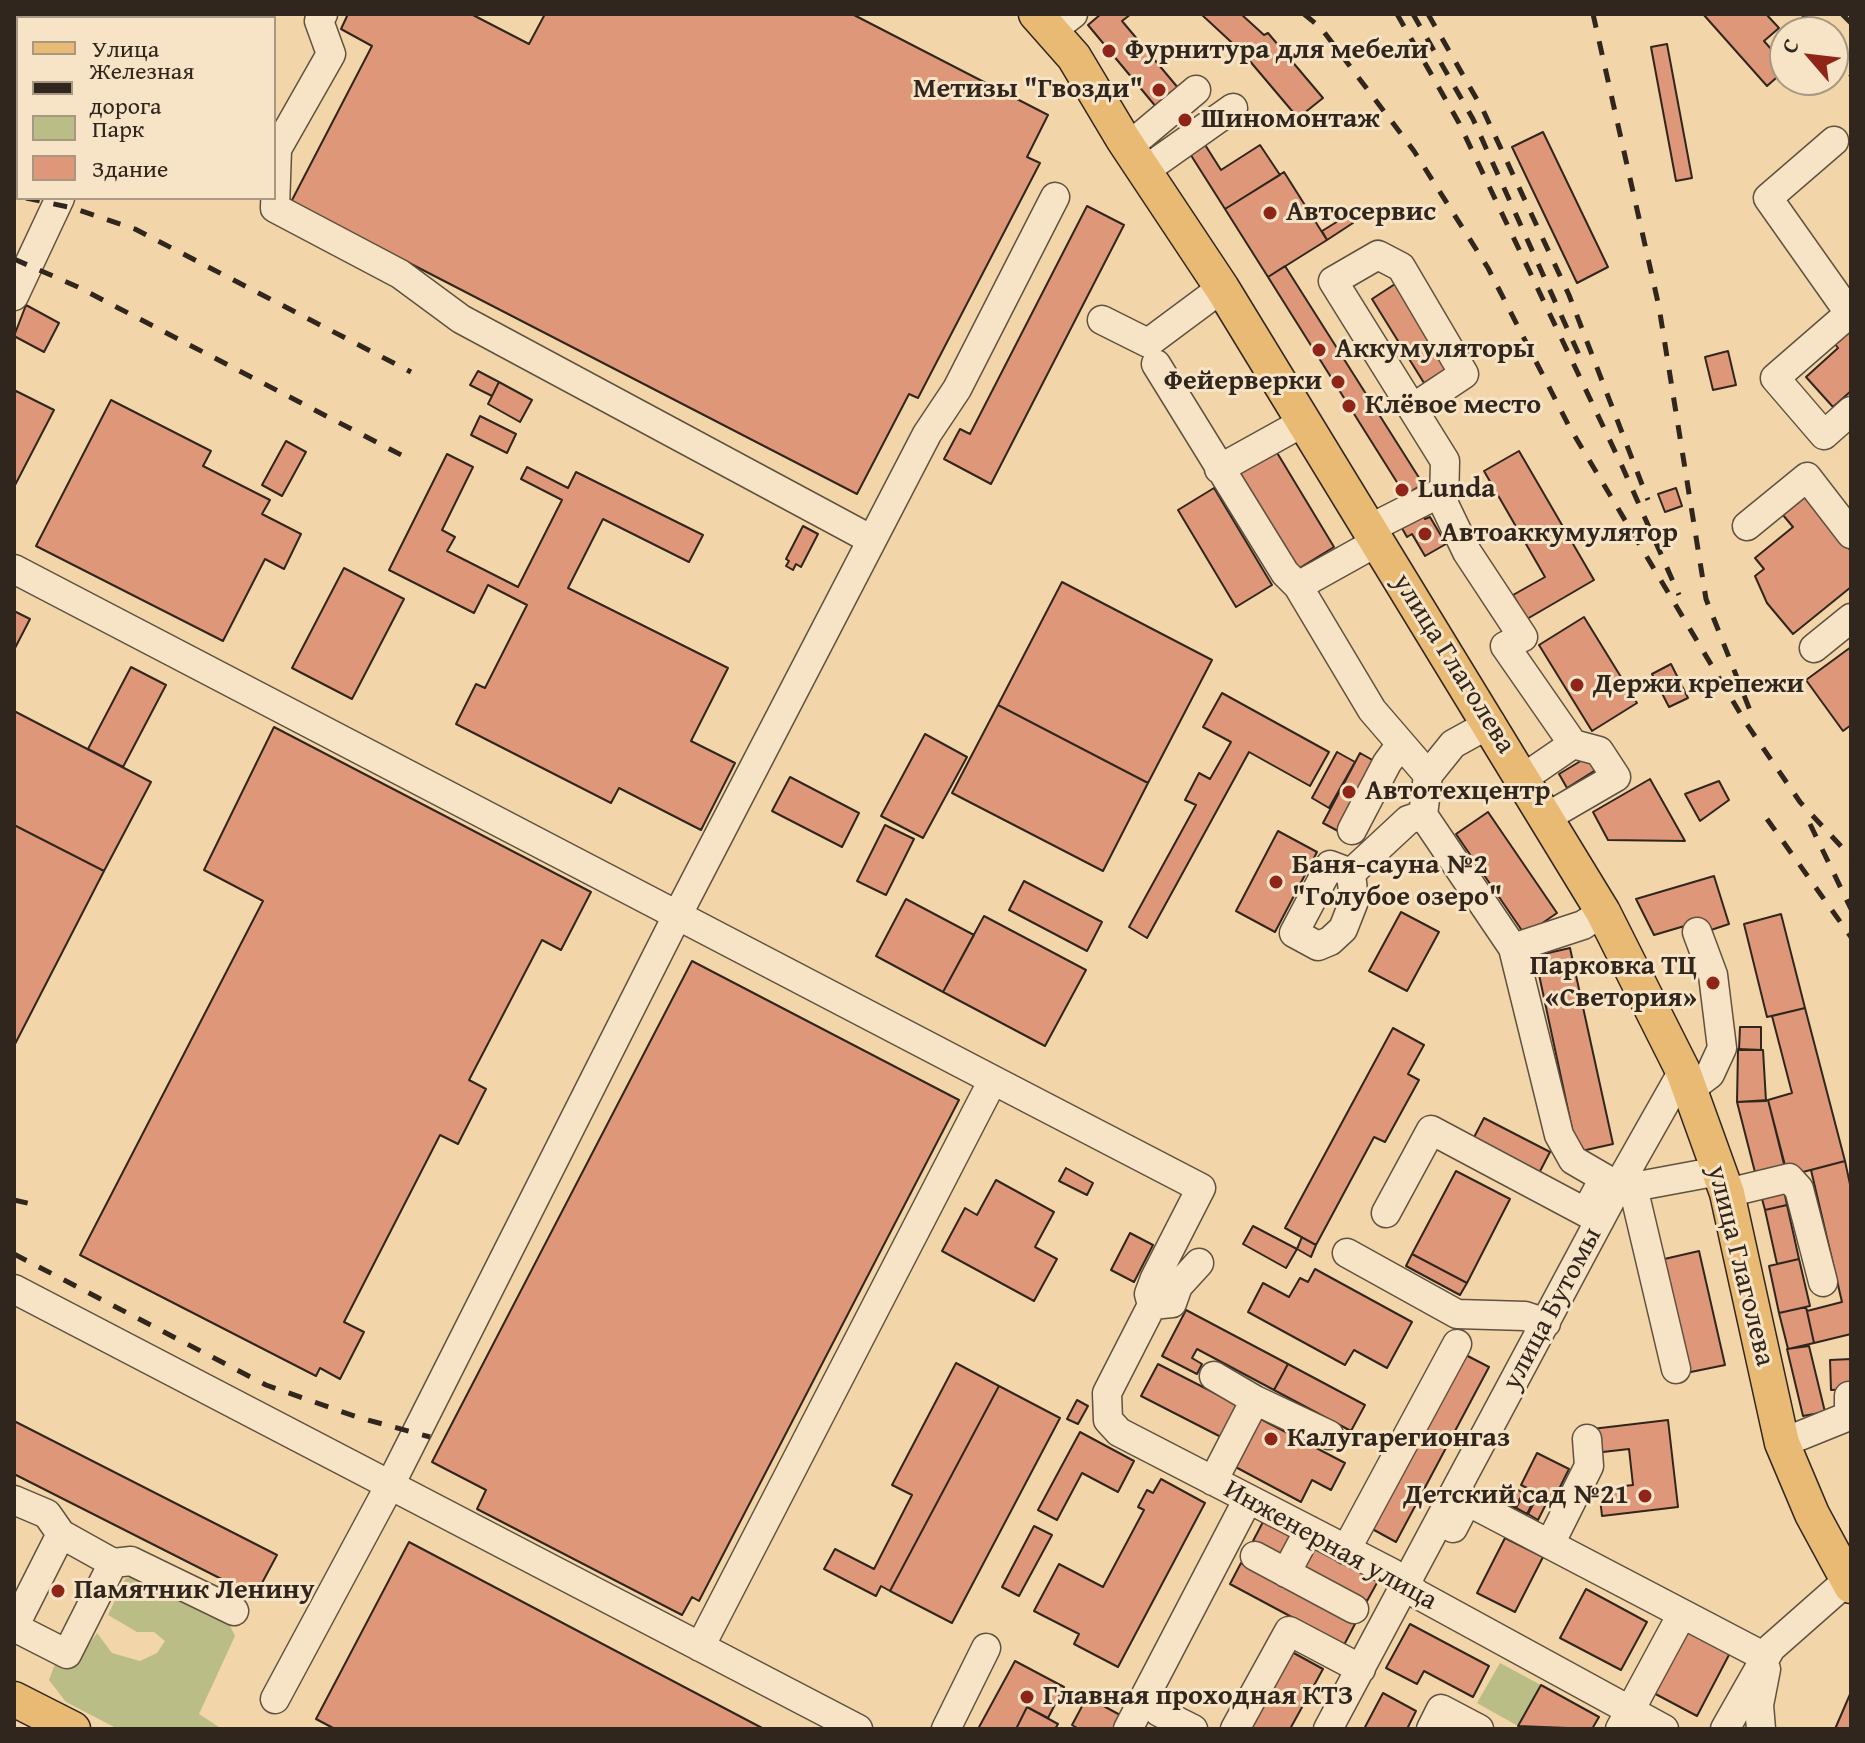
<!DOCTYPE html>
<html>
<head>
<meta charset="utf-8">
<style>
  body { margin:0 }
  #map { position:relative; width:1865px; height:1743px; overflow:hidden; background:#f2d5a8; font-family:"Gentium Book Plus",serif }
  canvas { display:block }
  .frame { position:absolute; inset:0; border:16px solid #30261e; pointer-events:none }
  .legend { position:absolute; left:16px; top:16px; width:260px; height:184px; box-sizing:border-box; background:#f7e4c6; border:2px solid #a79883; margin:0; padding:10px 14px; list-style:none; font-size:24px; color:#30261e }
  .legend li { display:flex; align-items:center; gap:16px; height:40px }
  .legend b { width:40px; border:2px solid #a79883 }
  .north { position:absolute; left:1769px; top:16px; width:80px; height:80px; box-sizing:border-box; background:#f7e4c6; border:2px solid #a79883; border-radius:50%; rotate:298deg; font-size:22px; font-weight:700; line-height:32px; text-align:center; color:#30261e }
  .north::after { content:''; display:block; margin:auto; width:28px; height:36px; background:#8f2418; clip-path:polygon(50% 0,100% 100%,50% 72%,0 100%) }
</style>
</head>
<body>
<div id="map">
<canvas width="1865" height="1743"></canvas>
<div class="frame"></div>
<ul class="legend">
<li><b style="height:10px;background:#e9ba74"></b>Улица</li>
<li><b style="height:10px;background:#30261e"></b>Железная дорога</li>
<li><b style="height:22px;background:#bbbd87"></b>Парк</li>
<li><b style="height:22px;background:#df9779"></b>Здание</li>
</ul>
<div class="north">С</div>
</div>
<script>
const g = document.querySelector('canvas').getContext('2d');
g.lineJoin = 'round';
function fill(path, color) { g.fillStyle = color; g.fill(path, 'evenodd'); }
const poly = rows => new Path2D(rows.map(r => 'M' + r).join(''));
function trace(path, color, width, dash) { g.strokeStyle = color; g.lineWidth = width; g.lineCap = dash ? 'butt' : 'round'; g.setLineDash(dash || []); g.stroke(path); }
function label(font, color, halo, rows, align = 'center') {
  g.font = font + ' "Gentium Book Plus",serif'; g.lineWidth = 6; g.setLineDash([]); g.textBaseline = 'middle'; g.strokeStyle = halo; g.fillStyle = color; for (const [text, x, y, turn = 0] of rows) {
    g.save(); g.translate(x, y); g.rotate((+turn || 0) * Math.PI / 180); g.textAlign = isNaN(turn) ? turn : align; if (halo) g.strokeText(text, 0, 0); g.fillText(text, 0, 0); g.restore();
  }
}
fill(poly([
  [136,1574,226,1618,235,1636,199,1714,222,1729,118,1729,66,1702,49,1680,56,1661,83,1652,97,1633,112,1653,140,1661,157,1653,165,1641,154,1632,137,1632,108,1615,125,1579],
  [1500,1663,1541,1685,1518,1726,1477,1703]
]), '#bbbd87');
const building = poly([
  [348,14,471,14,529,44,545,14,852,14,1048,115,1027,157,1040,163,918,398,909,394,857,494,291,202,372,46,341,29,348,14],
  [1101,14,1131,14,1122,21,1179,89,1157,108,1088,25,1101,14],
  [1201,14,1241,14,1264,35,1268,33,1323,98,1298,118,1243,53,1201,14],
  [1703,14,1766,14,1779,28,1764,41,1785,65,1785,70,1767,86,1703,14],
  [1667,44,1692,178,1676,181,1651,47,1667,44],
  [14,132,18,133,18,176,14,175,14,132],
  [1543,132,1608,267,1577,283,1512,147,1543,132],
  [1202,140,1221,170,1260,145,1280,175,1225,209,1187,149,1202,140],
  [1284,172,1327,240,1268,277,1225,209,1284,172],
  [1087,206,1124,225,991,484,944,459,960,429,970,434,1087,206],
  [1348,215,1353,223,1327,240,1322,231,1348,215],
  [1285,266,1423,484,1405,495,1268,277,1285,266],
  [1395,284,1448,368,1424,383,1372,299,1395,284],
  [26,305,59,323,44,352,14,336,26,305],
  [1851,321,1851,391,1833,407,1806,377,1838,348,1831,339,1851,321],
  [1728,351,1736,385,1713,390,1705,357,1728,351],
  [478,371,499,382,492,396,470,385,478,371],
  [499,382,532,400,520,422,488,404,499,382],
  [16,391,54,410,14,487,14,395,16,391],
  [111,400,211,451,203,466,270,500,262,514,301,534,284,569,265,559,223,641,36,546,111,400],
  [480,416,516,434,507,453,471,435,480,416],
  [286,441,306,452,282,496,262,485,286,441],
  [1276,451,1334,547,1298,569,1240,473,1276,451],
  [1519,451,1594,580,1527,619,1513,595,1545,577,1484,471,1519,451],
  [447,454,473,467,442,530,455,537,447,551,518,587,562,500,521,479,527,467,568,488,576,472,703,535,689,562,603,519,568,588,728,668,691,741,735,763,701,830,619,788,611,803,456,724,476,684,485,688,527,605,488,585,474,613,389,570,447,454],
  [1214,488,1272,585,1236,607,1178,510,1214,488],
  [1676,488,1682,506,1665,512,1658,494,1676,488],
  [1806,496,1851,551,1851,587,1793,634,1767,603,1755,576,1764,569,1755,558,1793,527,1783,515,1806,496],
  [1420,510,1425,519,1430,517,1446,544,1425,556,1412,534,1407,537,1399,523,1420,510],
  [803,526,818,534,801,567,796,564,793,570,786,566,789,561,786,559,803,526],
  [344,568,404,599,352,699,292,668,344,568],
  [1062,582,1212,660,1148,783,998,705,1062,582],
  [14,611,30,619,14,650,14,611],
  [1584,617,1637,703,1592,731,1539,645,1584,617],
  [1851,647,1851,725,1843,731,1806,680,1851,647],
  [1671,664,1688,698,1669,707,1652,674,1671,664],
  [131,667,166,685,123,767,88,749,131,667],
  [1222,693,1329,752,1310,786,1249,752,1147,938,1129,927,1196,805,1185,800,1199,773,1210,779,1231,742,1203,727,1222,693],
  [998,705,1148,783,1103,871,952,793,998,705],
  [14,711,151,782,104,871,14,825,14,711],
  [274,727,591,892,561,950,542,940,469,1080,486,1089,458,1144,440,1135,344,1322,364,1332,340,1379,320,1368,316,1376,80,1255,263,901,204,870,274,727],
  [925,734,967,757,923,838,881,816,925,734],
  [1337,752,1355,762,1329,808,1312,798,1337,752],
  [1360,753,1376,762,1338,831,1323,823,1360,753],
  [1594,753,1602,766,1567,788,1559,774,1594,753],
  [790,777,859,813,842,847,772,811,790,777],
  [1650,779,1685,841,1608,840,1593,812,1650,779],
  [1719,781,1729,800,1700,821,1685,794,1719,781],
  [1488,812,1557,913,1525,935,1456,834,1488,812],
  [14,825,104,871,14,1046,14,825],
  [885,825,914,839,886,895,857,881,885,825],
  [1278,831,1317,852,1275,932,1236,911,1278,831],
  [1714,876,1729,924,1708,931,1705,920,1654,935,1636,899,1714,876],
  [1024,881,1102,922,1087,951,1009,910,1024,881],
  [906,899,974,935,943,992,876,956,906,899],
  [1401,912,1439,932,1407,991,1369,971,1401,912],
  [1781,914,1805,1008,1767,1017,1744,924,1781,914],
  [984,916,1086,970,1045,1046,943,992,984,916],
  [1570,948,1613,1144,1577,1152,1535,956,1570,948],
  [692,961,959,1100,699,1601,692,1597,682,1615,477,1509,486,1490,432,1462,692,961],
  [1805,1008,1845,1161,1799,1173,1786,1172,1768,1100,1792,1093,1772,1016,1805,1008],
  [1740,1027,1761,1027,1761,1050,1739,1050,1740,1027],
  [1393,1028,1424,1045,1408,1074,1419,1080,1385,1142,1374,1137,1316,1245,1285,1228,1393,1028],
  [1738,1049,1763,1050,1766,1101,1737,1102,1738,1049],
  [1768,1100,1787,1173,1757,1180,1737,1102,1768,1100],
  [1484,1118,1550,1152,1536,1179,1470,1145,1484,1118],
  [1845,1161,1851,1189,1851,1334,1814,1343,1807,1311,1842,1302,1811,1170,1845,1161],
  [1066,1168,1093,1183,1087,1195,1059,1181,1066,1168],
  [1456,1171,1510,1199,1467,1283,1412,1254,1456,1171],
  [996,1180,1054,1212,1035,1247,1057,1259,1034,1301,942,1251,965,1208,977,1215,996,1180],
  [1784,1190,1787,1205,1765,1210,1761,1195,1784,1190],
  [1787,1205,1799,1259,1777,1264,1765,1210,1787,1205],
  [1253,1226,1297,1249,1286,1268,1243,1244,1253,1226],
  [1130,1233,1153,1245,1134,1282,1111,1270,1130,1233],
  [1302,1237,1316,1245,1311,1257,1297,1249,1302,1237],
  [1699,1251,1725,1365,1686,1373,1660,1260,1699,1251],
  [1412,1254,1467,1283,1460,1295,1406,1266,1412,1254],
  [1799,1259,1810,1306,1779,1313,1769,1266,1799,1259],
  [1315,1269,1412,1322,1387,1368,1354,1350,1345,1365,1248,1312,1263,1283,1289,1297,1300,1278,1308,1282,1315,1269],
  [1806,1307,1814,1343,1788,1349,1779,1313,1806,1307],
  [1186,1310,1288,1364,1274,1390,1197,1349,1192,1358,1202,1364,1197,1374,1162,1356,1186,1310],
  [1809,1346,1825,1412,1803,1416,1787,1349,1809,1346],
  [1458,1351,1489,1367,1396,1542,1365,1525,1458,1351],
  [1851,1359,1851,1389,1831,1390,1830,1360,1851,1359],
  [956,1363,999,1386,890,1591,881,1586,876,1596,824,1569,835,1549,874,1569,912,1495,892,1485,956,1363],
  [1158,1364,1240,1406,1223,1438,1141,1396,1158,1364],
  [1288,1364,1365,1405,1351,1431,1274,1390,1288,1364],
  [999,1386,1060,1418,952,1623,890,1591,999,1386],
  [1077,1400,1088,1406,1078,1424,1067,1419,1077,1400],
  [1255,1416,1345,1463,1331,1490,1312,1480,1301,1502,1230,1464,1255,1416],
  [1668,1420,1678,1507,1602,1516,1599,1489,1633,1485,1629,1449,1594,1453,1592,1429,1668,1420],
  [14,1421,277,1555,255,1596,14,1474,14,1421],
  [1080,1432,1134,1461,1118,1492,1082,1473,1057,1520,1038,1510,1080,1432],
  [1537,1453,1569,1469,1553,1501,1521,1485,1537,1453],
  [1161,1479,1205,1503,1118,1667,1074,1644,1079,1634,1034,1611,1059,1564,1103,1587,1144,1510,1138,1507,1147,1490,1153,1493,1161,1479],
  [1513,1487,1523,1493,1515,1508,1505,1502,1513,1487],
  [1524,1493,1535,1498,1527,1514,1516,1508,1524,1493],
  [1536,1499,1546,1504,1538,1520,1528,1514,1536,1499],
  [1264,1520,1298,1538,1287,1559,1253,1541,1264,1520],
  [1034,1526,1052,1535,1019,1596,1002,1587,1034,1526],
  [1505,1538,1543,1557,1515,1612,1477,1593,1505,1538],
  [409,1542,764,1729,335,1729,316,1719,409,1542],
  [1309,1544,1378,1581,1367,1601,1298,1565,1309,1544],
  [1241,1563,1355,1624,1344,1645,1230,1584,1241,1563],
  [1586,1589,1647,1622,1621,1670,1560,1638,1586,1589],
  [1410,1624,1489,1666,1473,1697,1424,1671,1417,1684,1386,1668,1410,1624],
  [1681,1627,1730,1653,1697,1716,1648,1690,1681,1627],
  [1292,1652,1323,1669,1290,1729,1251,1729,1292,1652],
  [1015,1661,1064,1687,1048,1718,1027,1707,1016,1729,978,1729,1015,1661],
  [1541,1685,1599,1717,1592,1729,1518,1726,1541,1685],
  [1851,1692,1851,1729,1835,1729,1851,1692],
  [1383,1693,1416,1711,1407,1729,1364,1729,1383,1693],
  [1087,1697,1122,1716,1115,1729,1079,1729,1072,1725,1087,1697],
  [1027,1707,1058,1724,1055,1729,1016,1729,1027,1707]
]);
fill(building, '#df9779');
trace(building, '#30261e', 2);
const minor = poly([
  [1051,31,1073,14],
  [1834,141,1768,198,1850,314],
  [1128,147,1196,90],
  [274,149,277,149,275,208,400,274,461,319,872,540],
  [277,149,331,54,319,21,323,14],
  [1144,171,1233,108],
  [14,296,60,198],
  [1851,312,1775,378,1824,435,1851,411],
  [1102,320,1148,343,1222,288],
  [1156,364,1285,573,1298,586],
  [1413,408,1464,374,1401,267,1378,255,1333,281,1445,461,1444,504,1467,552,1523,637,1505,646,1573,744,1599,751,1616,777,1547,817],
  [1219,469,1302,423],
  [1747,526,1807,477,1851,534],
  [1369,529,1442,492],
  [1377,542,1298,586,1372,710,1428,775,1423,815,1513,948,1559,1135,1573,1160,1604,1178,1586,1212],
  [14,569,993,1080],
  [1814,648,1851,618],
  [1428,775,1453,744,1491,723],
  [1522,779,1573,744],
  [1352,830,1387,763,1401,744],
  [1351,873,1354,901,1343,929,1330,941,1318,946,1294,933,1330,865,1351,873,1408,820,1423,815],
  [1513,948,1583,925,1603,912],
  [1690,1089,1710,1074,1722,1048,1713,975,1697,932],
  [1618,1185,1633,1187,1719,1171],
  [1633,1187,1676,1369],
  [1727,1193,1789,1178,1799,1189,1823,1282],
  [1386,1213,1431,1130,1600,1220],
  [1347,1253,1457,1314,1525,1316,1546,1323],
  [14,1289,858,1729],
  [1152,1305,1107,1393,1108,1420,1119,1432,1392,1573,1417,1594,1664,1729],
  [1255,1400,1329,1435],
  [1782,1443,1849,1416,1849,1396],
  [1213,1481,1255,1400,1214,1376],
  [14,1500,47,1514,61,1534,113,1563,131,1561,234,1611],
  [1453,1528,1467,1501,1765,1657],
  [1550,1544,1589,1466,1587,1439],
  [1346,1550,1457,1344],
  [1255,1556,1354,1609],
  [1286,1573,1309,1530],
  [14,1627,67,1654,113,1563],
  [14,1627,61,1534],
  [700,1647,993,1080,1201,1188,1155,1278,1149,1294,1152,1305,1172,1303,1178,1286,1199,1263],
  [275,1699,390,1485,678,914,927,434,957,389,1055,197],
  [1159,1712,1193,1729],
  [946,1729,986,1648],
  [1128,1729,1248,1499],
  [1235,1729,1289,1631,1361,1669],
  [1328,1729,1618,1186,1683,1071],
  [1431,1729,1441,1709,1479,1729],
  [1620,1729,1682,1614],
  [1725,1729,1771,1648,1847,1581],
  [1761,1729,1759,1705,1766,1669]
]);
const major = poly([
  [1036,14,1074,57,1123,139,1222,288,1603,912,1683,1071,1727,1193,1782,1443,1812,1514,1851,1586],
  [14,1699,73,1729]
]);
trace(minor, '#605240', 31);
trace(major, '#30261e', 37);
trace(minor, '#f7e4c6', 28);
trace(major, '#e9ba74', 34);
trace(poly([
  [1304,14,1321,28,1414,151,1488,268,1570,428,1746,723,1800,802,1851,857],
  [1397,14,1459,123,1622,466,1679,595],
  [1413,14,1473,119,1580,357],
  [1428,14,1483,110,1569,295,1648,500],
  [1593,14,1659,307,1706,599,1753,718],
  [1803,14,1817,32],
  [1842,14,1851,23],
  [174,18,185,14],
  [1833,52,1851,75],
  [14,87,18,85],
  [26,198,73,208,135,229,411,372],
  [14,259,78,287,409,459],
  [1767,819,1851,937],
  [1810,824,1851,909],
  [14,1200,36,1205],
  [14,1254,266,1385,357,1417,430,1437]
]), '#30261e', 5, [14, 14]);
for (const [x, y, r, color] of [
  [1109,51,8,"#8f2418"],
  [1159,90,8,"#8f2418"],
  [1185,120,8,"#8f2418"],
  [1270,213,8,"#8f2418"],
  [1319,350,8,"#8f2418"],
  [1338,382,8,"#8f2418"],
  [1349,406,8,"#8f2418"],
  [1402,490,8,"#8f2418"],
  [1425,534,8,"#8f2418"],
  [1577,685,8,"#8f2418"],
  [1349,792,8,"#8f2418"],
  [1276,882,8,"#8f2418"],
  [1713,983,8,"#8f2418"],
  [1271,1439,8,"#8f2418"],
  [1645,1496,8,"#8f2418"],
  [58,1591,8,"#8f2418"],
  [1027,1697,8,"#8f2418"]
]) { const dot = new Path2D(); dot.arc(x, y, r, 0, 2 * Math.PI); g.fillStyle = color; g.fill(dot); trace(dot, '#f7e4c6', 3); }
label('bold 28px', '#30261e', '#f7e4c6', [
  ["Фурнитура для мебели",1125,51],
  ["Метизы \"Гвозди\"",1143,90,"right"],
  ["Шиномонтаж",1201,120],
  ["Автосервис",1286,213],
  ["Аккумуляторы",1335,350],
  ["Фейерверки",1322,382,"right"],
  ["Клёвое место",1365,406],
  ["Lunda",1418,490],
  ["Автоаккумулятор",1441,534],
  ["Держи крепежи",1593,685],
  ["Автотехцентр",1365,792],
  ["Баня-сауна №2",1292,866],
  ["\"Голубое озеро\"",1292,898],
  ["Парковка ТЦ",1697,967,"right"],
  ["«Светория»",1697,999,"right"],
  ["Калугарегионгаз",1287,1439],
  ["Детский сад №21",1629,1496,"right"],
  ["Памятник Ленину",74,1591],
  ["Главная проходная КТЗ",1043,1697]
], 'left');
label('28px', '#30261e', '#f7e4c6', [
  ["улица Глаголева",1453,664,58],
  ["улица Глаголева",1740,1266,76],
  ["улица Бутомы",1553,1309,-62],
  ["Инженерная улица",1330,1546,29]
]);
</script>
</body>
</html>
